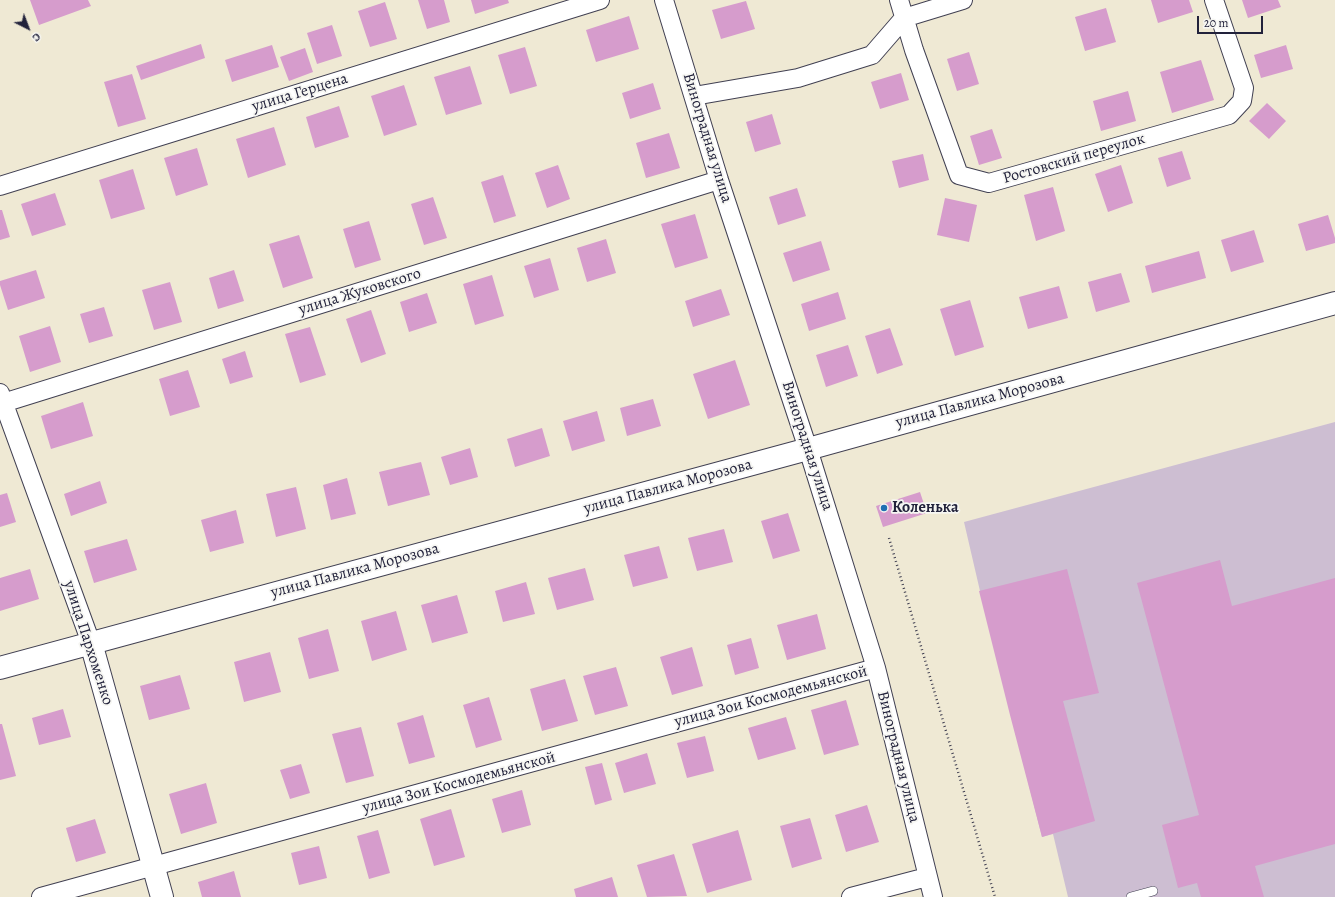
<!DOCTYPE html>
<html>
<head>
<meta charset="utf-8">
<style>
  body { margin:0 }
  #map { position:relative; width:1335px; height:897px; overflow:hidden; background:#efe9d4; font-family:Alegreya,serif }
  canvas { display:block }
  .north { position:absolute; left:8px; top:8px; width:40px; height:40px; -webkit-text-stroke:3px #f6f6f2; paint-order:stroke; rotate:138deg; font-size:11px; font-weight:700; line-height:16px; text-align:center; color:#22223b }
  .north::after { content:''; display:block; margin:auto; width:14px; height:18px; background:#22223b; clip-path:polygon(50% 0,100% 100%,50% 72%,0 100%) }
  .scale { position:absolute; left:1197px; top:16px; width:66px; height:18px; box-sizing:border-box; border:2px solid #22223b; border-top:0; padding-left:5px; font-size:12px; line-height:14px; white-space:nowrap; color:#22223b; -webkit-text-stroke:3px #f6f6f2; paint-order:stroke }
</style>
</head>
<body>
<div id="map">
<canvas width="1335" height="897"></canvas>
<div class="north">С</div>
<div class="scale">20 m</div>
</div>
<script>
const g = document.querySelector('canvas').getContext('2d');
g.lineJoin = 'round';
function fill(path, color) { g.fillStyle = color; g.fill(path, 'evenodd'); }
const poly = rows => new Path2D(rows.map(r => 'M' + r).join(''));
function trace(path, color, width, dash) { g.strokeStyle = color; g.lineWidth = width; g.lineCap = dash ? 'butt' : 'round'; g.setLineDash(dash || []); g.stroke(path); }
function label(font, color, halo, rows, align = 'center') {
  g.font = font + ' Alegreya,serif'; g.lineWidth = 3.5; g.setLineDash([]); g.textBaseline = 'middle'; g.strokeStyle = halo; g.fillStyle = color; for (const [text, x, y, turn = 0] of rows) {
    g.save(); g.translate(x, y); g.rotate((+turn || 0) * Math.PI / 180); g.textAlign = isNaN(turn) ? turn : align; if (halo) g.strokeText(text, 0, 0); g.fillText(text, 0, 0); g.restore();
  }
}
fill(poly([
  [1335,422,1335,897,1068,897,1053,834,1042,837,980,591,964,522]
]), '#cdbed2');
fill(poly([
  [30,0,88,0,91,6,39,25],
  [418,0,444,0,450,22,427,29],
  [471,0,508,0,509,3,475,14],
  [1151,0,1189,0,1193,12,1158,23],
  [1242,0,1278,0,1281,7,1248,18],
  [746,1,755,29,721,39,712,10],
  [385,2,397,39,370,47,358,11],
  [1106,8,1116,42,1085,51,1075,17],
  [629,16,639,49,596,62,586,30],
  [332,25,342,56,317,64,307,33],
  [201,44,205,58,141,80,136,66],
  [272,45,279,67,232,82,225,60],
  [1286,45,1293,69,1261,78,1254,55],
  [525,47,537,86,510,94,498,55],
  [305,48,313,72,289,81,280,57],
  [969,52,979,84,957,91,947,59],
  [1201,60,1214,100,1172,113,1160,72],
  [470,66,482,104,446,115,434,77],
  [901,73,909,100,880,109,871,82],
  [132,74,146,119,118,127,104,82],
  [653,83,661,109,630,119,622,93],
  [404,85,417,125,384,136,371,96],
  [1128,91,1136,121,1101,131,1093,101],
  [1267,103,1286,121,1269,139,1249,121],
  [339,106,349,137,315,148,306,117],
  [772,114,781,144,755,152,746,122],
  [274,127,286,165,248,178,236,139],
  [992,129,1002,158,979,165,970,136],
  [669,133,680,168,646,178,636,143],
  [197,148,208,185,176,196,164,158],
  [1182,151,1191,179,1167,187,1158,158],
  [923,154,929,180,899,188,892,161],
  [558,165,570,199,547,208,535,173],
  [1121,165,1133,203,1108,212,1095,174],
  [133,169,145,209,111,219,99,180],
  [503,175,516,216,494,223,481,182],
  [1053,187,1065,231,1036,241,1024,195],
  [797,188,806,216,778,225,769,197],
  [55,193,66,225,32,236,21,204],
  [433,197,447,238,424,245,411,204],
  [945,198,977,205,969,242,937,235],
  [0,210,2,210,10,237,0,240],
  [695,214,708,258,675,268,661,224],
  [1328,215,1335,238,1335,243,1306,251,1298,224],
  [369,221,381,260,355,268,343,229],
  [1254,230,1264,262,1231,272,1221,240],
  [299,235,313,278,283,288,269,244],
  [606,239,616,273,587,282,577,248],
  [821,241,830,270,793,282,783,253],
  [1199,251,1206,278,1152,293,1145,266],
  [550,258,559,290,534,298,524,266],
  [36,270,45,298,8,310,0,285,0,281],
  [234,270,244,301,218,309,209,278],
  [1121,273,1130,302,1096,312,1088,282],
  [492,275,504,316,475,325,463,284],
  [170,282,182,322,154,330,142,290],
  [1059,286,1068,318,1028,329,1019,297],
  [721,289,730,315,693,327,685,301],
  [838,292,846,319,809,331,801,304],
  [427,293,437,323,409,332,400,302],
  [970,300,984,347,955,356,940,309],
  [104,307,113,336,89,343,80,314],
  [371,310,386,354,361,363,346,319],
  [50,326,61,362,30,372,19,336],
  [310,327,326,375,300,383,285,334],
  [890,328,903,365,877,374,865,336],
  [848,345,858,376,826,387,816,355],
  [245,351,253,377,230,384,222,359],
  [735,360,750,405,708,419,693,374],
  [188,370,200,407,170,416,159,379],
  [653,399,661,426,627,436,620,408],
  [83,402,93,436,51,449,41,416],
  [597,411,605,441,572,451,563,421],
  [542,428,550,456,515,467,507,439],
  [470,448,478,477,450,485,441,457],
  [421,462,430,495,388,506,379,472],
  [347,478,356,514,331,520,323,485],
  [100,481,107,503,71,516,64,494],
  [296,487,306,529,276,537,266,494],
  [920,492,927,513,883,527,876,506],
  [7,493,16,522,0,527,0,495],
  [236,510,244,543,210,552,201,520],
  [788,513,800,551,773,559,761,521],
  [724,529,733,562,697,571,688,538],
  [127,539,137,570,94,583,84,551],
  [659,546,668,578,633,587,624,555],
  [1220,560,1232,606,1335,578,1335,844,1255,866,1264,897,1201,897,1197,883,1178,888,1162,825,1199,815,1137,583],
  [585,568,594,600,557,610,548,578],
  [30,569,39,599,0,611,0,578],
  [1067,569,1099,693,1063,701,1095,821,1042,837,1010,715,979,591],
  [526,582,535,614,503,622,495,591],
  [457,595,468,633,432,643,421,605],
  [396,611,407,650,372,661,361,621],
  [817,614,826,649,787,660,777,625],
  [328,629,339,671,309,679,298,638],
  [751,638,759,668,735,675,727,645],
  [692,647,703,686,672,695,660,657],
  [270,652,281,692,244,702,234,662],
  [616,667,628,706,595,715,583,676],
  [180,675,190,709,149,720,140,686],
  [565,679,578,721,542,731,530,689],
  [489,697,502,740,476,748,463,705],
  [846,700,859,745,824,755,811,710],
  [63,709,71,737,39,745,32,718],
  [423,715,435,757,409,764,397,723],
  [786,717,796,749,758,760,748,728],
  [0,724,2,724,16,776,0,780],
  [361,727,374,776,346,783,332,734],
  [705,736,714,771,687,778,677,743],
  [647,753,656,784,624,793,615,763],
  [602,763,612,800,595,805,585,767],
  [301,764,310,793,290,799,280,770],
  [206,783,217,823,181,834,169,794],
  [522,790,531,825,502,833,492,799],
  [867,805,879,842,846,852,835,815],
  [451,809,465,857,434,866,420,819],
  [810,818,822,859,792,868,780,826],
  [95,819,106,853,76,862,66,828],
  [378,830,390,873,369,879,357,836],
  [738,830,752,880,707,893,692,844],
  [319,846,327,878,299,885,291,853],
  [674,854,687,896,647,897,637,865],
  [234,871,241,897,202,897,198,882],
  [612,877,618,897,576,897,574,889]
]), '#d69ccc');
const service = poly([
  [1131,897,1153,891]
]);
const minor = poly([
  [664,0,719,180,808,449,876,668,933,897],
  [899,0,914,50,959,175,989,183,1229,115,1242,101,1244,88,1214,0],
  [694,96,798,78,872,55,904,18,963,0],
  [0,186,600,0],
  [0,393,91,643],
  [0,404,719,180],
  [41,897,876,668],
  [851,897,927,877]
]);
const tertiary = poly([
  [91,643,162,897],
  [0,668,808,449,1335,303]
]);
trace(service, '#414052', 10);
trace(minor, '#414052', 20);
trace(tertiary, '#414052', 24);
trace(poly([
  [889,538,995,897]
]), '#414052', 2.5, [1, 3]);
trace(service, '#fff', 9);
trace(minor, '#fff', 18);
trace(tertiary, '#fff', 22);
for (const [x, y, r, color] of [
  [884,508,4,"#1f6fb2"]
]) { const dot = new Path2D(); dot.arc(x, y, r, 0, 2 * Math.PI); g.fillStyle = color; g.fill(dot); trace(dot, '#f6f6f2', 1.5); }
label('16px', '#22223b', '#f6f6f2', [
  ["улица Герцена",300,93,-17],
  ["Виноградная улица",707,138,73],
  ["Ростовский переулок",1074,159,-16],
  ["улица Жуковского",360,292,-17],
  ["улица Павлика Морозова",980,401,-15],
  ["Виноградная улица",807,446,72],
  ["улица Павлика Морозова",668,487,-15],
  ["улица Павлика Морозова",355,571,-15],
  ["улица Пархоменко",88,643,72],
  ["улица Зои Космодемьянской",771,697,-15],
  ["Виноградная улица",898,757,76],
  ["улица Зои Космодемьянской",459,783,-15]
]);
label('bold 16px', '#22223b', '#f6f6f2', [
  ["Коленька",892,508]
], 'left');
</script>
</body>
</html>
